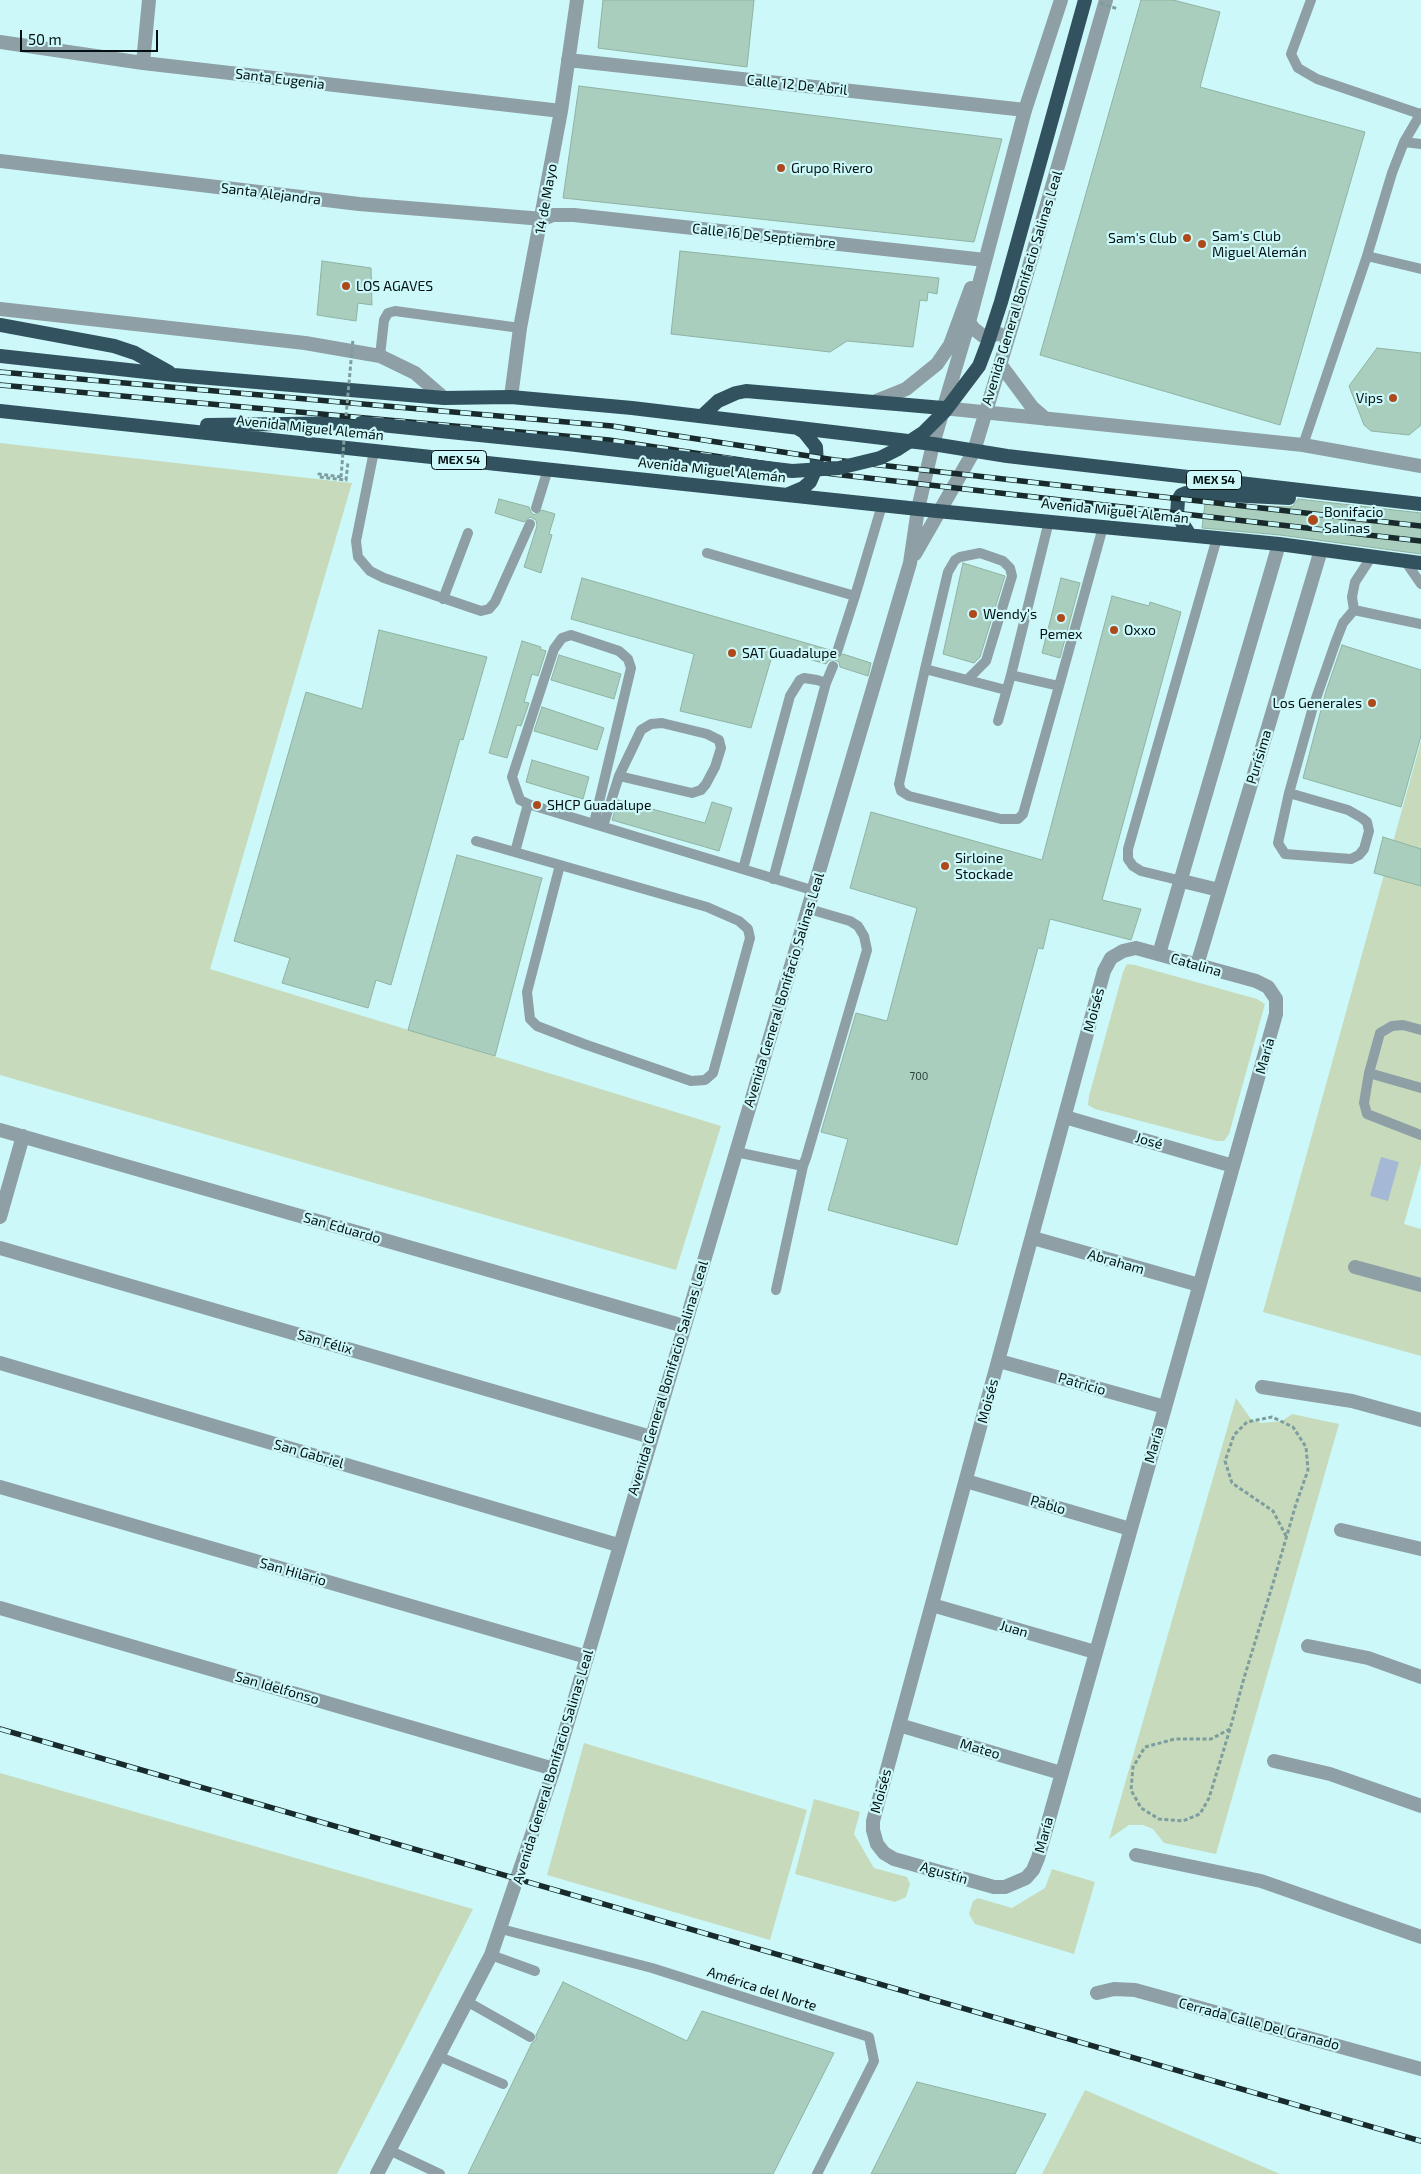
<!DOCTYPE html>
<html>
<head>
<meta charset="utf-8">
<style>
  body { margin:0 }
  #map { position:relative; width:1421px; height:2174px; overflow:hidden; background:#ccf8f9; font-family:"Exo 2",sans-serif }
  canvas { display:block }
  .scale { position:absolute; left:20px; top:30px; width:138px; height:22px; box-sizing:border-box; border:2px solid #021011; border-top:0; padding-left:6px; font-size:15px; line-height:18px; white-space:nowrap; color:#021011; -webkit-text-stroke:4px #ccf8f9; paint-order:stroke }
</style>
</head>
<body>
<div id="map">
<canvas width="1421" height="2174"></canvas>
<div class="scale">50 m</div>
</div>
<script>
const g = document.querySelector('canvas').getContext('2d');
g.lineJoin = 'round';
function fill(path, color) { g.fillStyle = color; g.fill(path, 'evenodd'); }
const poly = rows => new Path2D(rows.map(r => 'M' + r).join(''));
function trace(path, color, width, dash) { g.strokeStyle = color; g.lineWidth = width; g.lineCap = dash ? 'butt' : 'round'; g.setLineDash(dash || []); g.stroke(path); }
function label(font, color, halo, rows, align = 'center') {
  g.font = font + ' "Exo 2",sans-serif'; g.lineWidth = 4.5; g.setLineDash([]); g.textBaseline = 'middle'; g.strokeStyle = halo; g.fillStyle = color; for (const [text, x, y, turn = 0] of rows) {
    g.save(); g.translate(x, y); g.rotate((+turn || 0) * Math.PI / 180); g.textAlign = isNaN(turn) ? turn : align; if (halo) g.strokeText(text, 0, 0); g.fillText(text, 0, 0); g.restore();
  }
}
fill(poly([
  [0,443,352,483,210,969,721,1126,676,1270,0,1075],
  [1421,741,1421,1164,1404,1224,1421,1229,1421,1356,1263,1312],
  [1127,964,1135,965,1257,999,1265,1004,1229,1134,1224,1141,1217,1141,1095,1109,1088,1105,1089,1096,1123,972],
  [1236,1398,1251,1419,1261,1423,1282,1421,1292,1414,1339,1424,1216,1854,1164,1843,1153,1829,1143,1825,1129,1825,1109,1839],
  [584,1743,807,1810,770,1940,547,1875],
  [0,1773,473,1909,337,2174,0,2174],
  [814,1799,860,1812,854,1834,874,1868,907,1877,910,1884,906,1897,895,1902,795,1874],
  [1052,1869,1095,1882,1074,1954,975,1924,969,1914,973,1901,978,1898,1012,1908,1045,1888],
  [1085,2090,1280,2174,1042,2174]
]), '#c7dbbc');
fill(poly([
  [1381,1157,1399,1162,1388,1201,1370,1196]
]), '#a5b9d7');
const building = poly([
  [603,0,754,0,747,67,598,48,603,0],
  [1141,0,1173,0,1220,12,1200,87,1365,132,1280,425,1040,355,1141,0],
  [579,86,1002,139,974,242,563,198,579,86],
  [680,251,939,278,937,294,928,292,927,301,920,300,913,347,847,341,830,352,671,334,680,251],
  [322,261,371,268,372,305,358,303,356,321,317,315,322,261],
  [1377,348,1421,353,1421,425,1409,435,1371,431,1364,425,1349,386,1377,348],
  [499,499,529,507,531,512,534,515,542,510,555,514,549,534,552,535,541,573,524,567,537,526,536,520,530,517,524,522,495,513,499,499],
  [1298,499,1421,513,1421,554,1280,535,1202,528,1205,503,1289,507,1293,506,1298,499],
  [963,563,1005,576,980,657,974,663,943,654,963,563],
  [582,578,830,650,832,656,835,659,843,654,871,663,868,676,840,667,839,662,835,660,829,660,826,664,774,649,751,728,680,711,694,654,571,619,582,578],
  [1061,578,1080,583,1060,658,1042,653,1061,578],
  [1112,596,1149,606,1150,602,1181,612,1102,900,1141,909,1131,940,1050,919,1043,949,1038,948,957,1245,828,1210,848,1139,821,1132,856,1013,887,1021,917,908,850,888,871,812,1042,860,1112,596],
  [379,630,487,657,463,740,460,739,391,985,376,980,368,1008,282,983,290,958,234,941,306,692,362,709,379,630],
  [522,641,541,647,540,649,546,651,538,676,532,674,524,702,529,703,521,726,517,725,507,758,489,753,522,641],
  [1342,645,1421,670,1421,736,1401,807,1303,778,1326,691,1342,645],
  [559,655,621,674,614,699,551,680,559,655],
  [542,707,604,728,597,750,534,731,542,707],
  [532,760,589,777,583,799,526,782,532,760],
  [618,800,705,823,712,802,732,808,719,851,612,820,618,800],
  [1383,837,1421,849,1421,886,1374,873,1383,837],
  [457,855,542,878,495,1056,408,1030,457,855],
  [563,1982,687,2041,702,2011,834,2053,773,2174,468,2174,532,2043,536,2040,536,2035,563,1982],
  [917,2082,1046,2114,1015,2174,871,2174,917,2082]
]);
fill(building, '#a9cebd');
trace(building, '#8fb3a2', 1);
trace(poly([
  [341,477,319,474,319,477,346,480,348,462],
  [1230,1729,1211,1739,1175,1739,1145,1747,1133,1767,1131,1790,1141,1808,1159,1819,1183,1821,1200,1814,1209,1798,1230,1729,1244,1678,1274,1580,1296,1504,1308,1470,1306,1447,1293,1427,1272,1417,1247,1422,1234,1435,1225,1461,1232,1483,1273,1511,1286,1536]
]), '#7d9d9e', 3, [4, 2.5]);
trace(poly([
  [1311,0,1291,54,1298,68,1317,79,1420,114],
  [1404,142,1421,144],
  [1367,256,1421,269],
  [380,356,384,320,388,313,395,311,520,328],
  [1303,445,1367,256,1392,173,1404,142,1421,113],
  [374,451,356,541,358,557,370,571,384,578,481,611,489,609,495,602,530,524],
  [536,508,548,469],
  [1049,521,1011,675,1059,686,1103,527],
  [707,553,855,596,882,505],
  [1405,561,1421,584],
  [443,599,468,533],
  [1354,610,1421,624],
  [1354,610,1352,597,1355,582,1372,556],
  [837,652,855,596],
  [925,669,948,572,955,560,960,557,980,553,1003,561,1010,568,1012,576,986,661,967,680],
  [826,683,833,666],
  [1006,690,925,669,899,784,901,791,909,796,1001,819,1018,819,1023,814,1059,686],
  [998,721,1011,675],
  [1289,793,1348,810,1362,818,1367,822,1369,831,1364,849,1359,855,1351,859,1285,854,1278,843,1289,793,1313,707,1336,641,1343,623,1354,610],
  [594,823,631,668,628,659,619,651,571,635,562,638,554,649,512,777,520,800,528,804,815,891],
  [603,826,619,776,641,730,651,724,662,723,707,734,719,740,721,748,715,767,706,784,701,790,692,793,619,776],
  [476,841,707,907,739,921,748,929,750,938,713,1073,705,1080,691,1081,584,1044,537,1026,530,1019,527,992,560,865],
  [515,852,528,804],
  [743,869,790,696,800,680,804,678,817,680,826,683,773,879],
  [1182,881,1141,871,1133,866,1128,859,1128,849,1217,538],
  [1421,1030,1403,1025,1392,1026,1380,1033,1369,1073,1364,1103,1367,1114,1421,1135],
  [1369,1073,1421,1088],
  [736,1152,803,1166,806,1158,867,950,864,936,858,926,850,921,809,909],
  [776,1290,803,1166],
  [501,1929,652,1968,869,2037,874,2061,817,2174],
  [491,1955,535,1971],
  [468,2002,530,2037],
  [438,2056,503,2084],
  [389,2150,440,2174]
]), '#8e9fa6', 10);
trace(poly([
  [0,42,143,63,561,111],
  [568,60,1025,110],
  [143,63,149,0],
  [0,161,359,204,543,219,553,215,574,215,985,260],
  [511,397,520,328,561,111,577,0],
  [1182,881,1219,890],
  [1136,948,1256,981,1268,987,1276,999,1276,1014,1038,1858,1033,1870,1026,1878,1005,1887,994,1887,894,1859,884,1853,877,1844,873,1830,873,1821,1104,971,1111,958,1123,951,1136,948],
  [1159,954,1279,544],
  [1197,965,1321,550],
  [1065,1117,1233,1166],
  [0,1130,684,1326],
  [0,1217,23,1136],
  [1033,1238,1199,1285],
  [0,1248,651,1437],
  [1355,1267,1421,1285],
  [999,1361,1165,1407],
  [0,1363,618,1545],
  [1262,1387,1352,1401,1421,1420],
  [966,1481,1130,1529],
  [0,1487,587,1657],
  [1341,1530,1421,1549],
  [932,1605,1095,1652],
  [0,1608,554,1769],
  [1308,1646,1368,1658,1421,1677],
  [899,1725,1061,1773],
  [1274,1761,1330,1774,1421,1806],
  [1136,1855,1261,1881,1421,1937],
  [1097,1993,1114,1989,1135,1990,1421,2069]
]), '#8e9fa6', 14);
trace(poly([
  [0,309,305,343,380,356,415,373,444,398],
  [969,322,973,328,983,336,999,334],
  [1000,364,1032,407,1046,419],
  [876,401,906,389,937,364,950,345,971,288],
  [943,408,1303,445,1421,466],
  [915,554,974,451,1013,322,1106,0],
  [377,2174,491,1955,554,1769,910,563,918,509,933,444,969,322,1025,110,1061,0]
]), '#8e9fa6', 14);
trace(poly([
  [0,325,114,346,135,353,169,372],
  [0,356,174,375,444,398,511,397,632,408,933,444,1007,456,1421,504],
  [0,411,937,511,1279,544,1421,563],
  [702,416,718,401,736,393,746,391,943,408],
  [207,425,361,423],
  [789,494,803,488,810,482,817,466,816,447,804,432,797,428],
  [1190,535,1177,515,1178,500,1181,495,1186,493,1289,498]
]), '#325260', 14);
const rail = poly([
  [0,372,612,426,835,460,1421,526],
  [0,385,609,440,833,474,1421,541],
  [0,1729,1421,2141]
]);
trace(rail, '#182a2b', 5.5);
trace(rail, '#ccf8f9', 4, [11]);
trace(poly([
  [1100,3,1118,9],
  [346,416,353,339],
  [341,477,345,428]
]), '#7d9d9e', 3, [4, 2.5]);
trace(poly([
  [361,423,568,444,792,471,839,468,880,458,898,449,924,432,945,411,979,366,987,345,1001,302,1085,0]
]), '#325260', 14);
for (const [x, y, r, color] of [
  [781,168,5,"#ae491b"],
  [1187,238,5,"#ae491b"],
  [1202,244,5,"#ae491b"],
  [346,286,5,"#ae491b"],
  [1393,398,5,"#ae491b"],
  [1313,520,6,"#ae491b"],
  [973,614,5,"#ae491b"],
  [1061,618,5,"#ae491b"],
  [1114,630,5,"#ae491b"],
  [732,653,5,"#ae491b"],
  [1372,703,5,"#ae491b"],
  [537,805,5,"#ae491b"],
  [945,866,5,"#ae491b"]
]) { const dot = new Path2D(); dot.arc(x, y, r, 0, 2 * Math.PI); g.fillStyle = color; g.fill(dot); trace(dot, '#ccf8f9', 2); }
label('11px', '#2c403c', null, [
  ["700",919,1076]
]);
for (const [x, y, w] of [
  [459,460,55],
  [1214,480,55]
]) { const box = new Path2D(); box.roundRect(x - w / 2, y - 9.5, w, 19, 4); g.fillStyle = '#ccf8f9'; g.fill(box); trace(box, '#021011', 1); }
label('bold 12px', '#021011', null, [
  ["MEX 54",459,460],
  ["MEX 54",1214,480]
]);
label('14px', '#021011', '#ccf8f9', [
  ["Santa Eugenia",280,79,7],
  ["Calle 12 De Abril",797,85,6],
  ["Santa Alejandra",271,194,7],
  ["14 de Mayo",546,199,-80],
  ["Calle 16 De Septiembre",764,236,6],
  ["Avenida General Bonifacio Salinas Leal",1022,288,-73],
  ["Avenida Miguel Alemán",310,428,6],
  ["Avenida Miguel Alemán",712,470,6],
  ["Avenida Miguel Alemán",1115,511,6],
  ["Purísima",1259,757,-73],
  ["Catalina",1196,965,16],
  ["Avenida General Bonifacio Salinas Leal",784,990,-73],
  ["Moisés",1094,1010,-75],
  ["María",1265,1056,-74],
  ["José",1149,1141,16],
  ["San Eduardo",342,1228,16],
  ["Abraham",1116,1262,16],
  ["San Félix",325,1342,16],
  ["Avenida General Bonifacio Salinas Leal",668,1378,-73],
  ["Patricio",1082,1384,16],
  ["Moisés",988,1401,-75],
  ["María",1154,1445,-74],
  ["San Gabriel",309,1454,16],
  ["Pablo",1048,1505,16],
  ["San Hilario",293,1572,16],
  ["Juan",1014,1629,16],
  ["San Idelfonso",277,1688,16],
  ["Mateo",980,1749,16],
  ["Avenida General Bonifacio Salinas Leal",553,1767,-73],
  ["Moisés",881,1791,-75],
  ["María",1044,1835,-75],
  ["Agustín",944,1873,16],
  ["América del Norte",762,1989,18],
  ["Cerrada Calle Del Granado",1259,2024,15]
]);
label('14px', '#021011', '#ccf8f9', [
  ["Grupo Rivero",791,168],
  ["Sam's Club",1212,236],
  ["Miguel Alemán",1212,252],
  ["Sam's Club",1177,238,"right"],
  ["LOS AGAVES",356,286],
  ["Vips",1383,398,"right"],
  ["Bonifacio",1324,512],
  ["Salinas",1324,528],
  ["Wendy's",983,614],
  ["Oxxo",1124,630],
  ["Pemex",1061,634,"center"],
  ["SAT Guadalupe",742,653],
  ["Los Generales",1362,703,"right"],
  ["SHCP Guadalupe",547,805],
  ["Sirloine",955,858],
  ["Stockade",955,874]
], 'left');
</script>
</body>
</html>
